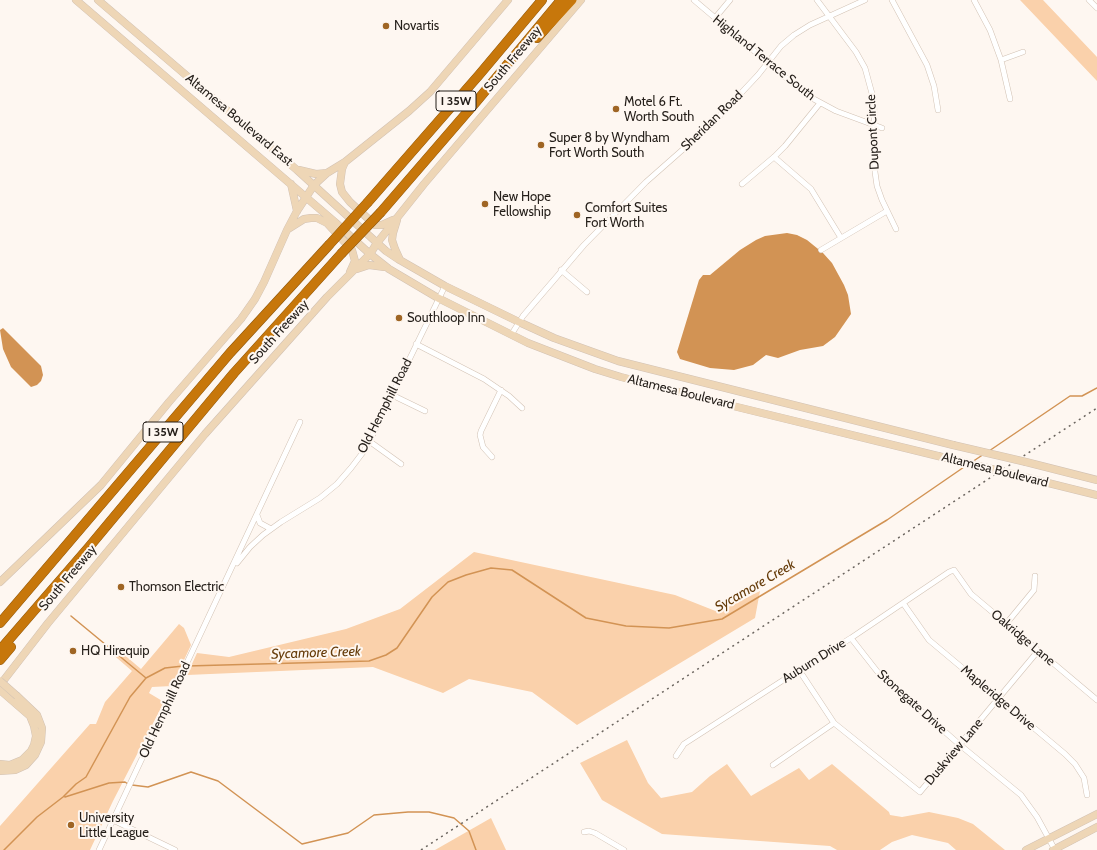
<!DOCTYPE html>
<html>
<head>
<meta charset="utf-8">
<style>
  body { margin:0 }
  canvas { display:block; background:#fef7f1 }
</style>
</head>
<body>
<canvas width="1097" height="850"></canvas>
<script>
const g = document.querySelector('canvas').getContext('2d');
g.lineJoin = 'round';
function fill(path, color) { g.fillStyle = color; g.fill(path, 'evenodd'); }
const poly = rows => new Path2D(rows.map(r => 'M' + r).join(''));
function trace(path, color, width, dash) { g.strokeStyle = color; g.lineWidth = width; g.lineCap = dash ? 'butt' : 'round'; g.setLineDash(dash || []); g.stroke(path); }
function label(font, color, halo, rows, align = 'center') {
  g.font = font + ' Cabin,sans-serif'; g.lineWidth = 4; g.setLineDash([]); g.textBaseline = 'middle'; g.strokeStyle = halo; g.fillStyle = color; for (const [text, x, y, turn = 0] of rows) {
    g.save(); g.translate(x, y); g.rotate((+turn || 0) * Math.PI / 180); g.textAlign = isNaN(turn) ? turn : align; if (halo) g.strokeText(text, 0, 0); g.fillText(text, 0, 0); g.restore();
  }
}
fill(poly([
  [1020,0,1043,0,1097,57,1097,81],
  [474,552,675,595,718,612,760,591,755,618,577,725,532,692,469,679,443,693,373,667,187,675,197,653,229,657,346,629,400,609],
  [179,624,184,628,191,645,172,686,152,687,149,693,164,702,113,801,90,850,0,850,0,826,90,724,96,724,105,702,132,671,110,652,115,647,141,669],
  [627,740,648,783,661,798,692,792,710,776,727,764,751,796,799,768,809,780,832,764,889,812,890,815,902,817,929,812,958,818,973,824,1005,850,956,850,948,843,912,835,892,842,880,850,837,850,830,846,662,834,602,800,580,763],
  [491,818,506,850,435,850]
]), '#fad1ab');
fill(poly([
  [787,233,797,235,807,240,823,253,832,263,844,285,848,295,851,314,835,337,823,346,800,350,778,358,766,355,753,365,734,370,710,368,680,359,677,352,699,280,703,275,710,275,740,250,756,240,765,236],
  [3,328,41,366,43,375,41,381,37,385,31,387,11,367,3,349,0,330]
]), '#d29354');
trace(poly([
  [989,451,1070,396,1082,396,1097,388],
  [972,462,984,454],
  [71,616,146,678],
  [187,666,369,661,386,655,397,648,432,597,448,582,466,575,491,568,512,570,586,618,626,626,669,628,722,619,887,520,967,465],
  [132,785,148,787,191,772,218,781,302,844,348,833,374,815,408,812,429,812,454,818,469,831,476,850],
  [65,797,109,783,125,782,128,784],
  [4,850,37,817,63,797,76,784,86,777,130,697,146,678,165,668,183,666]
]), '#d29354', 1.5);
const street = poly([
  [694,0,792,83,810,97,836,111,882,128],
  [817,0,856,52,865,68,874,101,875,172,877,186,882,200,896,229],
  [892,0,927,65,934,86,938,110],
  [974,0,990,30,1001,60,1010,99],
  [1089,0,1097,8],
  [715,18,730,0],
  [1001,60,1023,52],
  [774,157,811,189,841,238],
  [742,184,774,157,785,146,820,103],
  [821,250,887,211],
  [561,270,587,292],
  [511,335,523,316,584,245,646,182,714,122,758,75,781,46,794,35,810,25,865,0],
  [416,344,484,379,509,396,522,408],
  [392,395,425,411],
  [369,441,401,464],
  [492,457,483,447,480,435,481,431,501,390],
  [257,515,260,523,271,529],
  [237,563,250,547,263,535,281,522,320,498,337,484,351,468,364,451,374,432,445,286],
  [903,603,929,640,1065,754,1075,764,1084,778,1087,795],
  [1006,624,1034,590,1035,576],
  [851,638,880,675,960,745,1021,795,1037,817,1055,850],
  [799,670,834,723,920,792,1038,651],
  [676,756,684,744,799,670,851,638,949,572,954,570,971,594,1097,700],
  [773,765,834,723],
  [113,820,175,850],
  [584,832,589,831,595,833,624,850],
  [99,850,300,422]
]);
const secondary = poly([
  [76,0,336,223,370,254,389,269,438,298,528,343,595,369,621,377,733,406,938,456],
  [98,0,297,170,386,251,398,259,445,286,519,322,554,338,618,361,953,445],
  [345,162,342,169,340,184,342,192,350,202,375,225,382,225,393,220],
  [299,170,316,174,327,173],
  [291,184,297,211],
  [397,220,393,233,392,240,395,249,400,260],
  [288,229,304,219,311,218,317,218,327,223,352,250,355,261,350,272],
  [357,269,369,265,384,267],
  [1026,462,1097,480],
  [1012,474,1097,495],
  [0,582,101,485,169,402,241,319,255,299,264,282,287,230,297,211,314,185,327,173,345,162,409,111,430,92,508,0],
  [0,685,48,623,205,434,327,297,370,254,377,243,424,184,581,0],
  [0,690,30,716,34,726,36,736,34,745,31,751,22,760,10,765,0,764],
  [0,771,15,770,26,765,35,755,41,742,42,728,37,715,17,696],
  [1026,850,1097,814],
  [1053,850,1097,827]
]);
const highway = poly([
  [537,38,572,0],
  [368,202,479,75,542,0],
  [381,212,476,102,561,0],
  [0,623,230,353,329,245],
  [0,650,89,547,234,373,341,254],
  [0,660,11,647]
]);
trace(street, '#d2c2b4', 6);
trace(secondary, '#d2c2b4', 8);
trace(highway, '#8e5810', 10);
trace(street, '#fff', 5);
trace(secondary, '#eed6b6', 7);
trace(highway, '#c7770b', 9);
trace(poly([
  [421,850,1097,408]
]), '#6b655f', 1.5, [2, 4]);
const secondaryBridge = poly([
  [953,445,1026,462],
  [938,456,1012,474],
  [0,681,17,696]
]);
const highwayBridge = poly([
  [329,245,368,202],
  [341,254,381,212]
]);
trace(secondaryBridge, '#d2c2b4', 8, []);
trace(highwayBridge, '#8e5810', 10, []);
trace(secondaryBridge, '#eed6b6', 7);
trace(highwayBridge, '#c7770b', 9);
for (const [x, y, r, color] of [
  [386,26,4,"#9f6524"],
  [616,109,4,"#9f6524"],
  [541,145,4,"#9f6524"],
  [485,204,4,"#9f6524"],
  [577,215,4,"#9f6524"],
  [399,318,4,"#9f6524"],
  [121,587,4,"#9f6524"],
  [73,651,4,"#9f6524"],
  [71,825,4,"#9f6524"]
]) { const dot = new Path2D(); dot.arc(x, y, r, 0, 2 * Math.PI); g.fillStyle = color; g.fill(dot); trace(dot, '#fef7f1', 1.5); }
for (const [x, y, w] of [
  [456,101,40],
  [163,432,40]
]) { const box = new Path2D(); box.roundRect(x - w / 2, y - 10, w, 20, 3); g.fillStyle = '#fef7f1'; g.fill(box); trace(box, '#241e19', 1); }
label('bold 12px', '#241e19', null, [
  ["I 35W",456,101],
  ["I 35W",163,432]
]);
label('13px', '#241e19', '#fef7f1', [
  ["Novartis",394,26],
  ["Motel 6 Ft.",624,102],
  ["Worth South",624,117],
  ["Super 8 by Wyndham",549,138],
  ["Fort Worth South",549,153],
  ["New Hope",493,197],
  ["Fellowship",493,212],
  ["Comfort Suites",585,208],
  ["Fort Worth",585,223],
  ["Southloop Inn",407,318],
  ["Thomson Electric",129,587],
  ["HQ Hirequip",81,651],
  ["University",79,818],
  ["Little League",79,833]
], 'left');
label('13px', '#241e19', '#fef7f1', [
  ["Highland Terrace South",764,58,39],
  ["South Freeway",513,59,-50],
  ["Altamesa Boulevard East",239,120,40],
  ["Sheridan Road",712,121,-44],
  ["Dupont Circle",873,132,-93],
  ["South Freeway",279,332,-48],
  ["Altamesa Boulevard",681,392,14],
  ["Old Hemphill Road",385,406,-63],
  ["Altamesa Boulevard",995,470,14],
  ["South Freeway",68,578,-50],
  ["Oakridge Lane",1023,638,40],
  ["Auburn Drive",814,661,-32],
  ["Mapleridge Drive",998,698,40],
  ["Stonegate Drive",912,702,42],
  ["Old Hemphill Road",165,710,-65],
  ["Duskview Lane",954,752,-50]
]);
label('italic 14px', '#663c0a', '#fef7f1', [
  ["Sycamore Creek",755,586,-30],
  ["Sycamore Creek",316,653,-2]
]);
</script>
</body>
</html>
